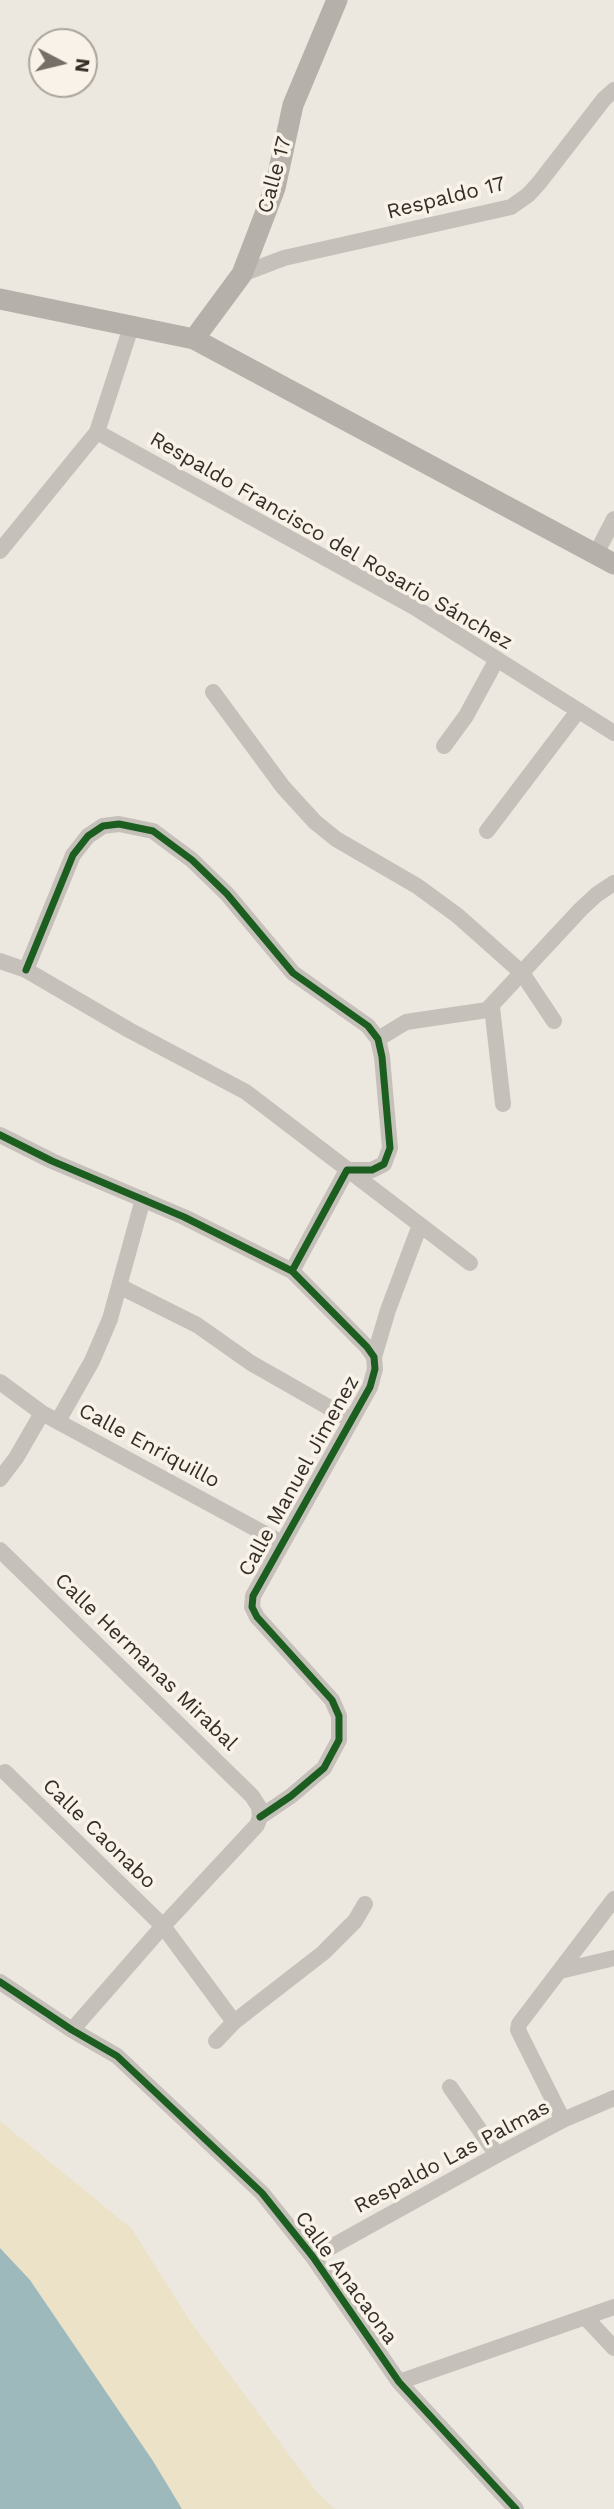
<!DOCTYPE html>
<html>
<head>
<meta charset="utf-8">
<style>
  body { margin:0 }
  #map { position:relative; width:614px; height:2509px; overflow:hidden; background:#ece8e0; font-family:"Work Sans",sans-serif }
  canvas { display:block }
  .north { position:absolute; left:28px; top:28px; width:70px; height:70px; box-sizing:border-box; background:#f8f2e8; border:2px solid #aaa49b; border-radius:50%; rotate:97deg; font-size:19px; font-weight:700; line-height:28px; text-align:center; color:#352e28 }
  .north::after { content:''; display:block; margin:auto; width:24px; height:32px; background:#756f68; clip-path:polygon(50% 0,100% 100%,50% 72%,0 100%) }
</style>
</head>
<body>
<div id="map">
<canvas width="614" height="2509"></canvas>
<div class="north">N</div>
</div>
<script>
const g = document.querySelector('canvas').getContext('2d');
g.lineJoin = 'round';
function fill(path, color) { g.fillStyle = color; g.fill(path, 'evenodd'); }
const poly = rows => new Path2D(rows.map(r => 'M' + r).join(''));
function trace(path, color, width, dash) { g.strokeStyle = color; g.lineWidth = width; g.lineCap = dash ? 'butt' : 'round'; g.setLineDash(dash || []); g.stroke(path); }
function label(font, color, halo, rows, align = 'center') {
  g.font = font + ' "Work Sans",sans-serif'; g.lineWidth = 7; g.setLineDash([]); g.textBaseline = 'middle'; g.strokeStyle = halo; g.fillStyle = color; for (const [text, x, y, turn = 0] of rows) {
    g.save(); g.translate(x, y); g.rotate((+turn || 0) * Math.PI / 180); g.textAlign = isNaN(turn) ? turn : align; if (halo) g.strokeText(text, 0, 0); g.fillText(text, 0, 0); g.restore();
  }
}
fill(poly([
  [0,2121,132,2229,190,2321,316,2491,335,2509,182,2509,153,2461,30,2280,0,2248]
]), '#ebe2c8');
fill(poly([
  [0,2248,30,2280,153,2461,182,2509,0,2509]
]), '#9eb9bc');
trace(poly([
  [242,274,284,258,511,207,528,195,539,183,604,99,614,90],
  [97,432,414,607,614,733],
  [0,551,97,432,131,327],
  [596,554,614,519],
  [213,692,283,787,315,822,336,839,417,886,458,916,522,973,554,1021],
  [444,746,466,716,497,659],
  [487,831,578,711],
  [0,961,26,970,129,1030,246,1092,470,1263],
  [26,970,73,855,88,836,103,826,119,824,153,831,192,860,227,894,293,973,368,1026,378,1039,382,1057,390,1148,384,1164,372,1170,347,1170,292,1271],
  [492,1007,503,1104],
  [378,1039,406,1022,487,1010,580,910,596,895,614,883],
  [0,1135,52,1161,184,1217,292,1271,367,1347,374,1357,375,1369,370,1387,253,1596,252,1607,257,1617,332,1700,339,1716,339,1740,324,1768,291,1796,260,1817],
  [121,1287,197,1325,251,1363,351,1420],
  [374,1357,388,1310,420,1225],
  [0,1382,42,1413,282,1543],
  [58,1421,92,1361,110,1319,143,1199],
  [0,1479,16,1458,42,1413],
  [0,1550,252,1796,259,1807,260,1817,257,1825,163,1926,72,2030],
  [5,1772,163,1926,234,2022],
  [560,1971,614,1958],
  [0,1982,72,2030,117,2056,262,2193,313,2257,399,2382,516,2509],
  [216,2041,234,2022,323,1953,355,1921,365,1904],
  [450,2087,497,2155],
  [563,2120,518,2030,519,2024,614,1899],
  [313,2257,497,2155,563,2120,614,2098],
  [585,2317,614,2348],
  [399,2382,614,2307]
]), '#c5c0b9', 16);
trace(poly([
  [0,299,194,339,614,564],
  [194,339,242,274,275,188,293,105,337,0]
]), '#b6b0aa', 21);
trace(poly([
  [26,970,73,855,88,836,103,826,119,824,153,831,192,860,227,894,293,973,368,1026,378,1039,382,1057,390,1148,384,1164,372,1170,347,1170,292,1271],
  [0,1135,52,1161,184,1217,292,1271,367,1347,374,1357,375,1369,370,1387,253,1596,252,1607,257,1617,332,1700,339,1716,339,1740,324,1768,291,1796,260,1817],
  [0,1982,72,2030,117,2056,262,2193,313,2257,399,2382,516,2509]
]), '#1b5e20', 7);
label('21px', '#352e28', '#f8f2e8', [
  ["Calle 17",275,175,-75],
  ["Respaldo 17",446,198,-14],
  ["Respaldo Francisco del Rosario Sánchez",331,541,30],
  ["Calle Enriquillo",149,1446,28],
  ["Calle Manuel Jimenez",299,1476,-61],
  ["Calle Hermanas Mirabal",146,1662,44],
  ["Calle Caonabo",99,1834,44],
  ["Respaldo Las Palmas",452,2157,-28],
  ["Calle Anacaona",346,2278,54]
]);
</script>
</body>
</html>
